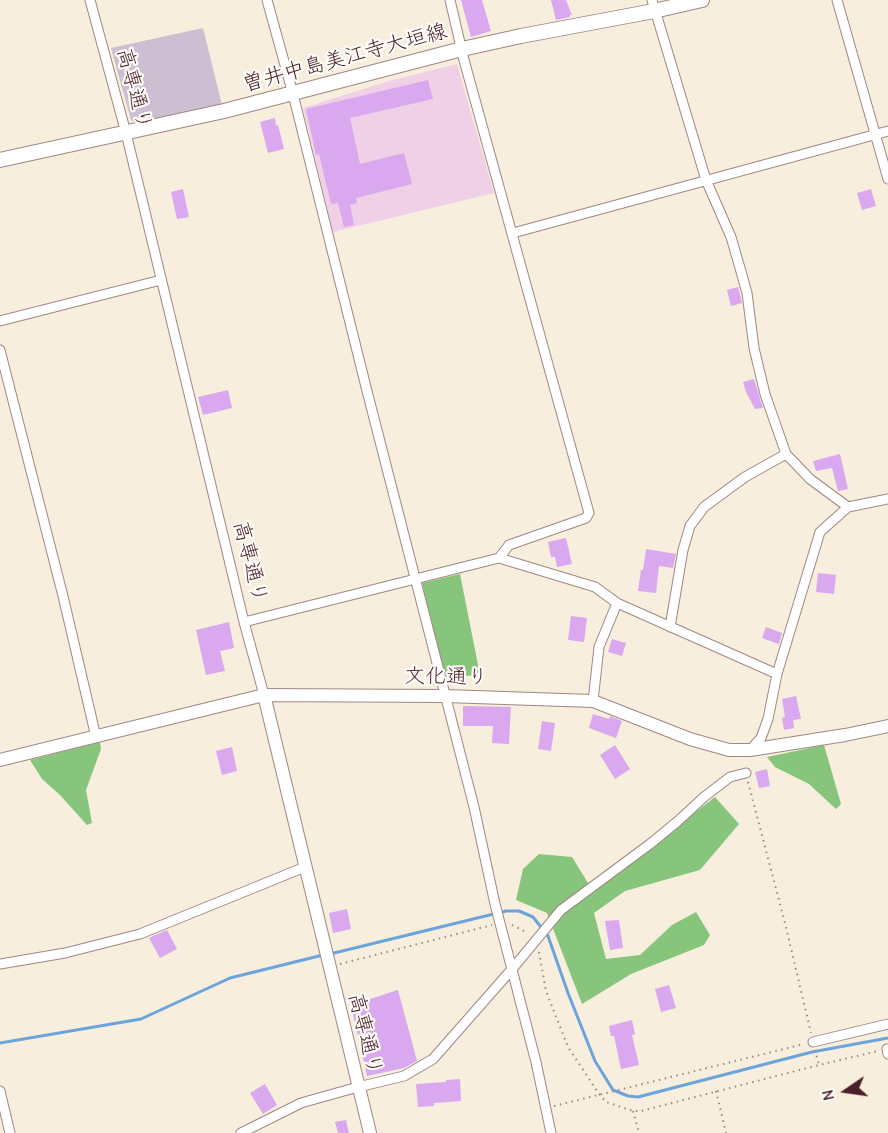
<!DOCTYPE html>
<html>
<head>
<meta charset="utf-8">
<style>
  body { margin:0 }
  #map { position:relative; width:888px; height:1133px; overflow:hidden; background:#f7eede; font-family:"Comic Neue",sans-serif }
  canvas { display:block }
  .north { position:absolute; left:816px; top:1061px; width:60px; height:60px; -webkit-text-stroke:4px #fdfcf7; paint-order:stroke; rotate:257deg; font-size:16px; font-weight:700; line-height:24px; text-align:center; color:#4a1f2b }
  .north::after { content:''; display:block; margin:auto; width:21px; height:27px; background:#4a1f2b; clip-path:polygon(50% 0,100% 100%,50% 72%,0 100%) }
</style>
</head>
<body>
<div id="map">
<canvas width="888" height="1133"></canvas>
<div class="north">N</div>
</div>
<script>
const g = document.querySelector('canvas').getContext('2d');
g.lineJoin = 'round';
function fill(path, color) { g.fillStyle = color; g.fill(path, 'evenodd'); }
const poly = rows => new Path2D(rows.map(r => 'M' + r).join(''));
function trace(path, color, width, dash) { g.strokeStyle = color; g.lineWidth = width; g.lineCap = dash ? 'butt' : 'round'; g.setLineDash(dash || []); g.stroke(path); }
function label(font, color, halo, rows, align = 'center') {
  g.font = font + ' "Comic Neue","Klee One",sans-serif'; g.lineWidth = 4.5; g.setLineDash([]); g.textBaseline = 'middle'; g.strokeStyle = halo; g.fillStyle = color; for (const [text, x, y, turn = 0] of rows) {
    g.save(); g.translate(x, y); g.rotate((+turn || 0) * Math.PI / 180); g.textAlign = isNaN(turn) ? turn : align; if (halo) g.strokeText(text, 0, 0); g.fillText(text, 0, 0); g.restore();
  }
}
fill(poly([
  [457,64,494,193,333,232,303,108,389,81]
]), '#efd0e6');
fill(poly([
  [203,28,222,105,138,124,131,120,111,48]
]), '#cdbed2');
fill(poly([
  [460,574,480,675,445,677,422,583],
  [100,742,101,749,86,790,92,823,87,825,60,795,42,779,30,760],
  [824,745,841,804,836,809,809,784,775,767,767,757],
  [715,797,739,824,700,870,625,891,594,913,606,959,640,955,672,925,696,912,710,935,704,945,631,974,582,1004,547,913,516,900,523,869,539,854,572,857,593,891]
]), '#87c57c');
trace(poly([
  [330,954,506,911,519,911,533,917,548,936,568,993,595,1061,613,1090,628,1096,638,1097,812,1052,888,1038],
  [0,1043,141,1019,230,978,323,955]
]), '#6ba4da', 3);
fill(poly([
  [461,0,482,0,491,31,471,37],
  [551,0,566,0,572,15,570,15,570,17,556,20],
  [428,80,433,99,350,118,360,164,404,153,412,184,356,198,357,203,350,205,354,225,344,227,338,203,331,204,319,154,316,155,306,109],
  [275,118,276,126,278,125,284,149,268,153,260,122],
  [183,189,189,217,177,219,171,192],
  [871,189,876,206,862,210,857,193],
  [738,287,742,303,731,306,727,290],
  [754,379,763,408,755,409,746,392,743,382],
  [228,390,232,408,203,415,198,397],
  [840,454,848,489,838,491,832,468,816,471,813,461],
  [566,538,572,564,557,567,555,557,551,557,548,542],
  [646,549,676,554,673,568,659,566,656,593,638,591,641,570,643,570],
  [818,573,836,575,834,594,816,592],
  [571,616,587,618,584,642,568,640],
  [229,622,234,648,220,651,225,671,206,675,196,630],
  [766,627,782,633,779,644,762,638],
  [612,639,626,643,622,656,608,652],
  [796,696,801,719,793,720,794,728,784,730,782,718,785,717,782,699],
  [463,706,511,707,509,744,492,743,493,726,463,726],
  [593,714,609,719,610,716,622,721,616,738,589,728],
  [542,721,555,723,551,751,538,749],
  [615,745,630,769,615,779,600,755],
  [232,747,237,771,222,775,216,751],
  [767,769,770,786,759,788,755,772],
  [347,909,351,929,333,933,329,913],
  [619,920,623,948,610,950,605,921],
  [167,930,177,949,160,958,149,938],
  [669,985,676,1008,661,1012,655,989],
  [398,990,417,1061,404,1068,367,1076,351,1005],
  [632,1020,635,1034,632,1035,639,1065,621,1069,614,1036,611,1036,609,1026],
  [460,1079,461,1101,434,1103,434,1106,418,1107,416,1084,446,1082,446,1080],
  [265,1084,277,1105,263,1114,250,1093],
  [346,1120,349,1133,338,1133,335,1122]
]), '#d9a8ee');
const minor = poly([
  [90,0,126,133,244,622,264,695],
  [267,0,293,94,367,391,474,807,495,904,536,1062,551,1133],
  [450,0,464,60,589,513,586,518,509,545,499,558],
  [652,0,706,180,731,237,742,275,747,293,754,348,765,394,786,454,810,479,848,507],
  [837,0,888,179],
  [513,233,888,131],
  [0,321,161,280],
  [0,350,63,596,96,737],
  [244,622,499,558,595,587,617,603,777,674],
  [670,627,683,550,690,526,704,507,745,477,786,454],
  [593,701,599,647,617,603],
  [750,750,761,738,768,719,777,674,820,532,848,507,888,499],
  [0,964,65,953,140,934,305,867],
  [813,1042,888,1024],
  [887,1049,888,1054],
  [0,1091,10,1133],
  [241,1133,301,1103,358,1087,404,1076,433,1059,513,968,561,910,650,844,678,821,704,797,730,777,746,773]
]);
const tertiary = poly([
  [264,695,370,1133],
  [0,760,264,695,445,696,593,701,690,739,729,750,750,750,845,735,888,726]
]);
const secondary = poly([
  [0,160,224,111,462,49,521,36,654,11,702,0]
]);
trace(minor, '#a08684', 11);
trace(tertiary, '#a08684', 14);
trace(secondary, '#a08684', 16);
trace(poly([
  [748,782,785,923,811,1033],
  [512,925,528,933],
  [539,952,546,991,568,1047,599,1094,606,1102,633,1111,641,1111,819,1065,878,1051],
  [340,964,492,925],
  [815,1050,819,1065],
  [716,1091,726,1133],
  [554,1106,804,1044],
  [633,1111,639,1133]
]), '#a08684', 2, [1.5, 4.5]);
trace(minor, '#fff', 9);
trace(tertiary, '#fff', 12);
trace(secondary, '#fff', 14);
label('21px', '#4a1f2b', '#fdfcf7', [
  ["曽井中島美江寺大垣線",345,58,-15],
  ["高専通り",134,89,75],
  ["高専通り",250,562,76],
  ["文化通り",446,677,1],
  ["高専通り",365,1034,76]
]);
</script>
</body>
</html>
